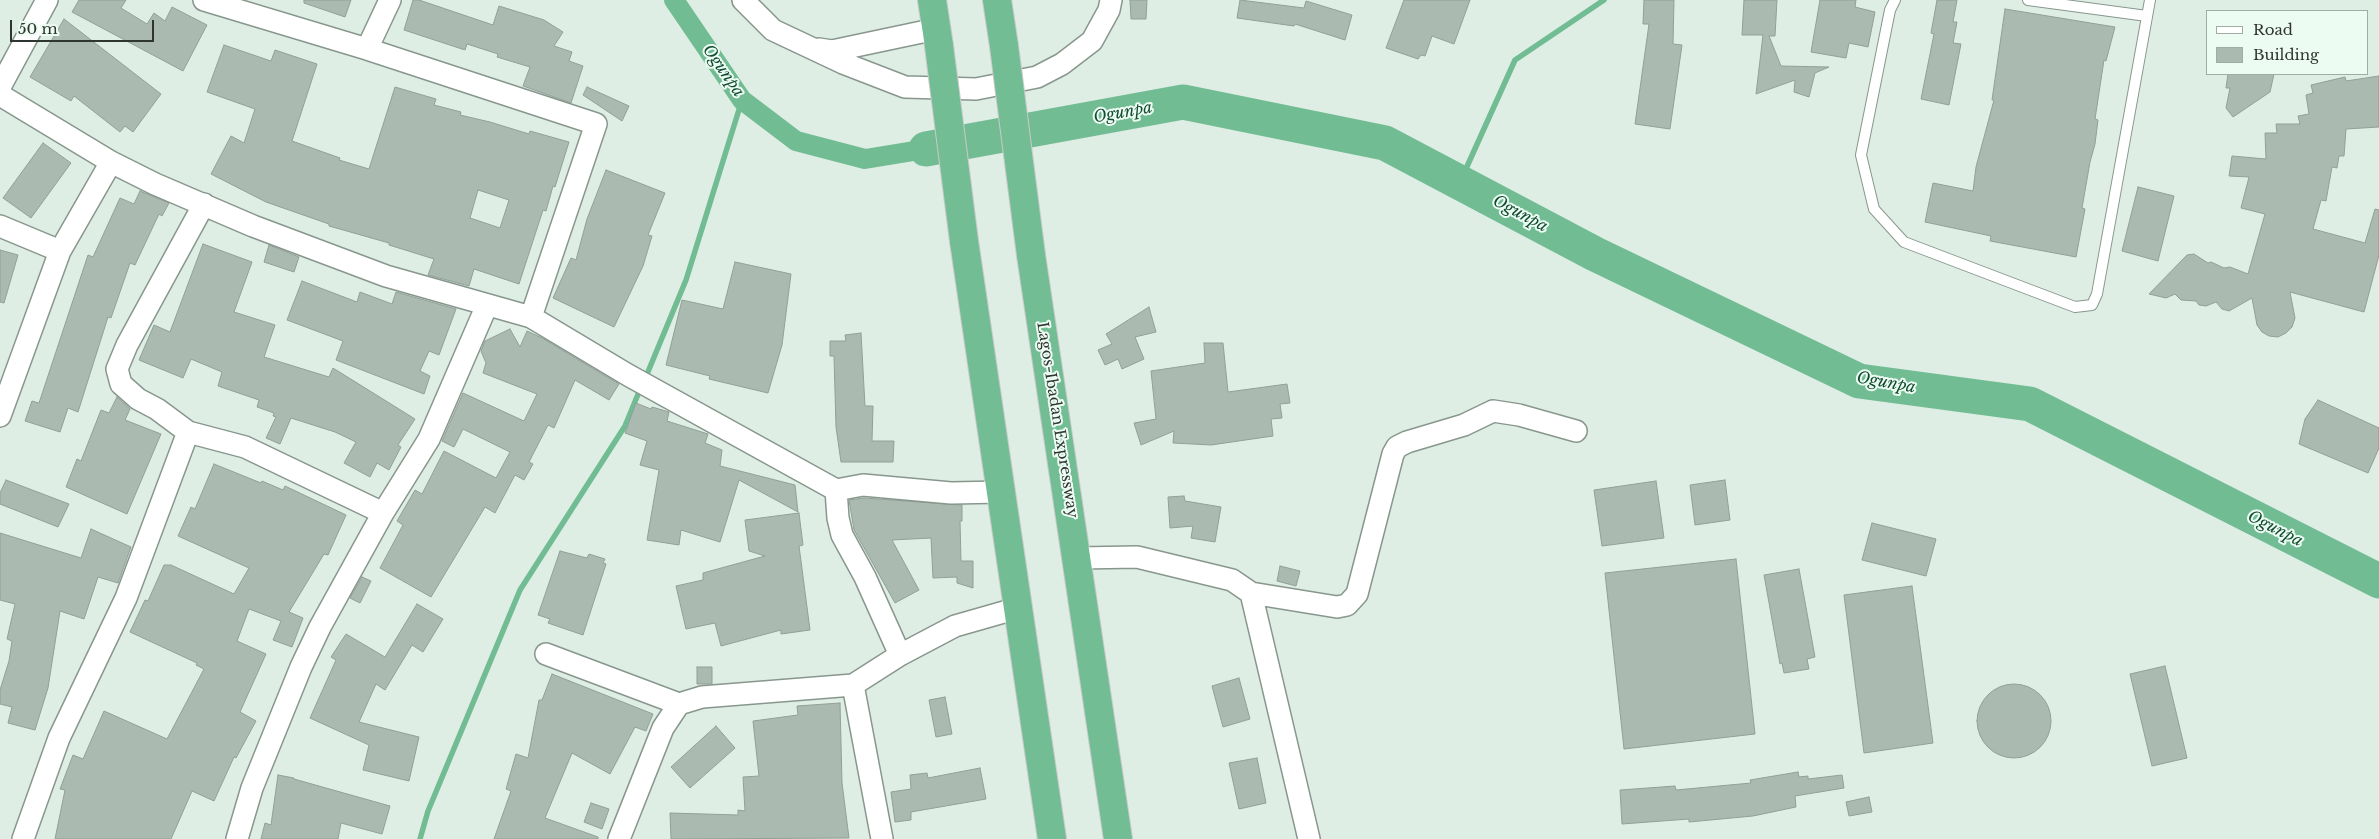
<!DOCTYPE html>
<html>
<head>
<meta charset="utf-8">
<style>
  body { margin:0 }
  #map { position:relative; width:2379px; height:839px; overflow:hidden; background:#deeee5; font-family:"Libre Baskerville",serif }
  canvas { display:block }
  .legend { position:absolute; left:2206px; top:10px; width:162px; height:65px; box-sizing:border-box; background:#ecfcf2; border:1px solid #a0aca5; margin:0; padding:6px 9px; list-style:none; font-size:15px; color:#2f3531 }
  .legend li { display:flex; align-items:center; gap:10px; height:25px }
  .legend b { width:25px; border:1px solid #a0aca5 }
  .scale { position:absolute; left:10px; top:20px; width:144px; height:22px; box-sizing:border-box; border:2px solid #2f3531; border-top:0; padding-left:6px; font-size:15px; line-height:18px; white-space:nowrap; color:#2f3531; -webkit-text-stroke:4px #ecfcf2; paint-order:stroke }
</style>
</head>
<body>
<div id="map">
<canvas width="2379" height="839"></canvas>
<ul class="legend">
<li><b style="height:6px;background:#fff"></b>Road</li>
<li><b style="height:14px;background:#abbab1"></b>Building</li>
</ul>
<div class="scale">50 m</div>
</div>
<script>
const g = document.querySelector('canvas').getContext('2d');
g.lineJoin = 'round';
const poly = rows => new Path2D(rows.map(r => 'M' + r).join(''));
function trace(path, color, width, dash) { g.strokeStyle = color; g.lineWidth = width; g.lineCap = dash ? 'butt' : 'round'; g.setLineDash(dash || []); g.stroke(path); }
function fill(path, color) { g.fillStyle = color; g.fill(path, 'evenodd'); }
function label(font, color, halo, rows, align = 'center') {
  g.font = font + ' "Libre Baskerville",serif'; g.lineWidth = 4; g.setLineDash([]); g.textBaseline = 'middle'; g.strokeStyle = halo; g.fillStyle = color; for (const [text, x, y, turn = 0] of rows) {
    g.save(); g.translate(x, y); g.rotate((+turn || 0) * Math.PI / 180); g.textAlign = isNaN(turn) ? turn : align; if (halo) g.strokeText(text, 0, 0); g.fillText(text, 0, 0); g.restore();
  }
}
trace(poly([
  [1460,182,1515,60,1604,0],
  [645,379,686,280,742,100],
  [420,839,428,811,520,590,625,426,641,387]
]), '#72bc94', 5.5);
trace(poly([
  [674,0,742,100,796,141,865,159,926,149]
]), '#72bc94', 20);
trace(poly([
  [926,149,1183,102,1385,143,1595,254,1859,381,2030,404,2379,581]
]), '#72bc94', 35);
const building = poly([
  [79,0,126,0,121,8,147,24,154,13,165,21,172,7,207,25,183,71,72,12,79,0],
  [304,0,351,0,345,17,304,3,304,0],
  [413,0,419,0,493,25,499,6,544,20,563,32,554,46,572,52,569,61,583,66,571,103,523,86,530,67,497,57,498,54,467,44,465,50,404,30,413,0],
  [1130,0,1147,0,1146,19,1131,19,1130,0],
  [1240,0,1304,8,1306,1,1352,15,1345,40,1295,24,1294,26,1237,18,1240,0],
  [1404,0,1470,0,1454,44,1432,36,1425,56,1421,55,1418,59,1386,48,1404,0],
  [1644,0,1674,0,1673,44,1682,45,1670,129,1635,124,1649,24,1643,24,1644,0],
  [1744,0,1777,0,1775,36,1769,36,1781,66,1829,67,1815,73,1809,97,1794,92,1795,80,1756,94,1763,35,1742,35,1744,0],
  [1820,0,1856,0,1855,7,1875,12,1868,47,1849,43,1846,58,1811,52,1820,0],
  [1937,0,1957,0,1953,22,1957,22,1953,43,1961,44,1949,105,1921,99,1934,34,1931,33,1937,0],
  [2005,9,2115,27,2106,61,2104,60,2095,119,2098,120,2095,144,2090,162,2082,208,2085,209,2076,257,1990,241,1991,236,1925,222,1933,183,1973,191,1976,167,1994,100,1992,100,2005,9],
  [64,19,161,94,133,132,125,126,120,132,74,96,71,101,30,77,64,19],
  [224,45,271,61,275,50,317,64,292,141,340,158,339,160,369,169,395,87,436,99,434,105,461,112,460,115,490,122,529,134,530,131,569,142,555,187,553,186,546,211,543,210,519,284,474,269,469,286,428,275,434,259,389,245,389,243,329,226,329,224,266,202,211,174,231,136,244,143,255,109,207,92,224,45],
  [478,190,509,200,500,228,470,218,478,190],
  [2228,74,2274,74,2270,92,2233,117,2226,108,2230,88,2226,88,2228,74],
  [2379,76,2379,127,2346,129,2344,156,2339,156,2337,168,2332,167,2326,201,2321,200,2313,229,2365,243,2375,209,2379,210,2379,255,2364,312,2290,292,2295,318,2292,327,2286,333,2278,337,2269,336,2262,332,2257,325,2252,298,2229,311,2222,309,2216,302,2206,306,2199,305,2196,301,2181,300,2175,294,2166,298,2149,294,2187,255,2194,254,2208,263,2211,262,2224,268,2230,267,2248,274,2265,214,2241,208,2249,177,2229,176,2232,156,2266,159,2265,133,2277,133,2276,124,2300,124,2298,116,2309,114,2306,95,2313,93,2311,85,2345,77,2346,81,2379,76],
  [587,87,629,106,622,121,583,95,587,87],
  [43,143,71,163,31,218,3,198,43,143],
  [606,170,665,193,648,235,652,236,643,266,614,327,553,298,571,258,576,260,587,219,606,170],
  [2138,187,2174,196,2158,261,2122,251,2138,187],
  [140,191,169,203,162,216,159,214,135,265,130,263,111,318,108,317,78,412,68,408,60,432,25,421,32,401,39,403,88,255,93,257,120,198,134,204,140,191],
  [203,244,252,262,234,312,275,325,264,357,329,377,333,368,415,419,398,445,401,447,389,470,377,463,370,477,344,463,356,442,335,432,291,418,280,444,266,438,276,417,273,416,274,413,257,407,259,400,218,386,222,372,191,359,183,378,139,360,154,325,170,332,203,244],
  [269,245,299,257,294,272,264,262,269,245],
  [0,250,18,255,4,303,0,302,0,250],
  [735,262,791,274,782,345,768,393,709,379,710,376,666,365,682,300,723,309,735,262],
  [302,281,357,302,360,292,392,304,396,292,456,309,439,355,429,351,420,371,430,376,424,394,336,360,343,341,287,320,302,281],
  [1149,307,1156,332,1135,337,1144,359,1122,369,1118,359,1105,365,1098,350,1112,344,1106,334,1149,307],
  [510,329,520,347,527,331,542,338,619,384,609,400,575,380,554,428,548,425,529,462,533,464,524,480,515,475,495,513,485,507,431,597,380,568,403,525,397,521,415,490,422,494,444,451,496,478,510,452,463,429,454,447,442,441,463,393,524,421,537,394,483,373,486,363,481,351,485,341,510,329],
  [861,333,865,406,873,406,872,441,894,441,893,462,841,462,836,427,834,356,830,356,830,341,846,341,845,335,861,333],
  [1204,343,1223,343,1228,392,1287,384,1290,403,1280,404,1282,418,1271,419,1273,436,1211,445,1173,443,1174,431,1141,445,1134,423,1156,419,1151,371,1205,363,1204,343],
  [117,397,130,409,125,420,161,434,127,514,66,487,77,459,81,461,101,410,109,413,117,397],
  [2318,400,2379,428,2379,448,2368,473,2299,444,2305,419,2318,400],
  [636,403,651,409,652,407,669,412,667,421,708,434,705,443,722,450,720,466,795,485,798,512,739,480,720,542,681,530,679,545,647,540,659,470,640,465,647,441,625,433,636,403],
  [214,464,261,483,262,481,283,490,285,486,346,515,328,555,324,554,289,612,303,618,292,647,273,640,281,621,249,609,237,641,266,654,240,712,256,721,236,758,234,757,214,801,192,791,171,839,55,839,65,790,60,789,73,755,83,759,104,711,167,739,204,669,196,665,197,663,130,632,145,600,148,601,164,565,171,565,234,594,249,568,178,536,191,507,195,509,214,464],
  [6,480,69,504,58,527,0,504,0,493,6,480],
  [1725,480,1730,520,1695,525,1690,485,1725,480],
  [1656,481,1664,538,1602,546,1594,490,1656,481],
  [1184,496,1185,501,1221,507,1215,542,1191,538,1193,526,1170,528,1168,497,1184,496],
  [864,498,962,505,962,521,960,521,961,561,973,561,973,588,957,583,957,577,933,578,931,538,892,540,919,590,895,603,854,530,849,500,864,498],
  [799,513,803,545,799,546,810,630,781,634,781,630,721,646,715,623,686,629,676,586,703,580,703,573,765,556,749,551,745,520,799,513],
  [1872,523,1936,539,1926,576,1862,560,1872,523],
  [91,529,131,547,118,583,98,577,84,619,60,611,48,688,35,730,8,723,12,707,0,704,0,690,9,661,12,641,7,639,15,604,0,600,0,533,81,558,91,529],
  [560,551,587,558,589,554,605,559,603,563,606,564,583,635,548,623,550,619,538,615,560,551],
  [1736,559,1755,734,1624,749,1605,573,1736,559],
  [1280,566,1300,571,1296,586,1277,581,1280,566],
  [1799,569,1815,657,1807,659,1809,669,1784,673,1782,663,1780,664,1764,575,1799,569],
  [362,577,371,581,360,603,350,598,362,577],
  [1912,586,1933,743,1864,753,1844,595,1912,586],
  [417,604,443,619,423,652,412,645,385,690,376,684,359,722,419,737,409,781,363,770,369,745,310,718,336,660,331,657,346,634,385,657,417,604],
  [2165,666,2187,758,2152,766,2130,674,2165,666],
  [697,667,712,667,712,684,697,684,697,667],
  [552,674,653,714,646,731,635,727,610,774,572,753,545,818,598,837,598,839,494,839,511,791,506,789,516,754,528,758,539,700,542,700,552,674],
  [1239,678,1250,719,1223,727,1212,686,1239,678],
  '1977 721a37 37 0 1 1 74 0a37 37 0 1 1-74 0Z',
  [945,697,952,734,936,737,929,700,945,697],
  [840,703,842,783,849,838,671,839,670,813,738,815,738,810,745,811,743,777,759,776,753,721,798,715,797,706,840,703],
  [716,726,735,748,690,788,671,767,716,726],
  [1257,758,1266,803,1239,809,1229,763,1257,758],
  [980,768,986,799,911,812,911,820,895,822,891,792,911,789,910,775,927,773,928,778,980,768],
  [1798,772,1799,777,1808,776,1808,779,1842,775,1844,788,1795,796,1796,807,1753,816,1689,822,1689,819,1622,824,1620,790,1675,786,1676,790,1751,783,1750,780,1798,772],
  [278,775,294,778,294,779,390,806,382,834,341,823,338,839,261,839,265,823,271,825,278,775],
  [1869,797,1872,812,1849,816,1846,802,1869,797],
  [591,803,609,809,602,829,584,822,591,803]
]);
fill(building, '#abbab1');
trace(building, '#91a097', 1);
const lane = poly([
  [1895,0,1890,10,1861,155,1874,209,1904,242,2075,307,2092,305,2097,294,2150,0],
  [2028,0,2147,16]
]);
const street = poly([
  [204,0,367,49,596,124,531,317],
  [743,0,773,30,843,63,905,87,976,89,1037,77,1062,64,1092,41,1109,10,1111,0],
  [367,49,390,0],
  [819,49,832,51,936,29],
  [0,87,47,0],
  [0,95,111,162,155,184,253,226,386,276,531,317,628,375,836,490,863,485,951,493,1001,492],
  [204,204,127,345,117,369,121,384,138,399,157,409,188,432,245,447,383,513],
  [0,226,60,251],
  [0,416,60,251,111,162],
  [836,490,838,518,842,535,865,577,900,655],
  [1078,558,1137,557,1232,580,1251,593,1309,839],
  [1251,593,1337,607,1347,605,1357,594,1393,454,1397,447,1407,442,1464,425,1493,411,1519,415,1576,431],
  [546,654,679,704,702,697,853,685,900,655,955,626,1018,608],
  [853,685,882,839],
  [23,839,59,738,126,598,188,432],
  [237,839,252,788,301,667,320,627,383,513,429,439,487,305],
  [619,839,663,728,679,704]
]);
const highway = poly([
  [932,0,939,46],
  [997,0,1004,46],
  [964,241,1052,839],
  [1031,255,1118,839]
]);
trace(lane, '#88978e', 12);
trace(street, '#88978e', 24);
trace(highway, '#c9cac9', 30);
trace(lane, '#fff', 10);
trace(street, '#fff', 21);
trace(highway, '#72bd94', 28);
const highwayBridge = poly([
  [939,46,964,241],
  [1004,46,1031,255]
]);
trace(highwayBridge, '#c9cac9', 30, []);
trace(highwayBridge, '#72bd94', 28);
label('15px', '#2f3531', '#ecfcf2', [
  ["Lagos-Ibadan Expressway",1057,420,81]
]);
label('italic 16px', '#114c31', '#ecfcf2', [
  ["Ogunpa",723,71,55],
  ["Ogunpa",1123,113,-10],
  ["Ogunpa",1520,214,28],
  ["Ogunpa",1886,383,10],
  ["Ogunpa",2275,529,27]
]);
</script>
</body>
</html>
